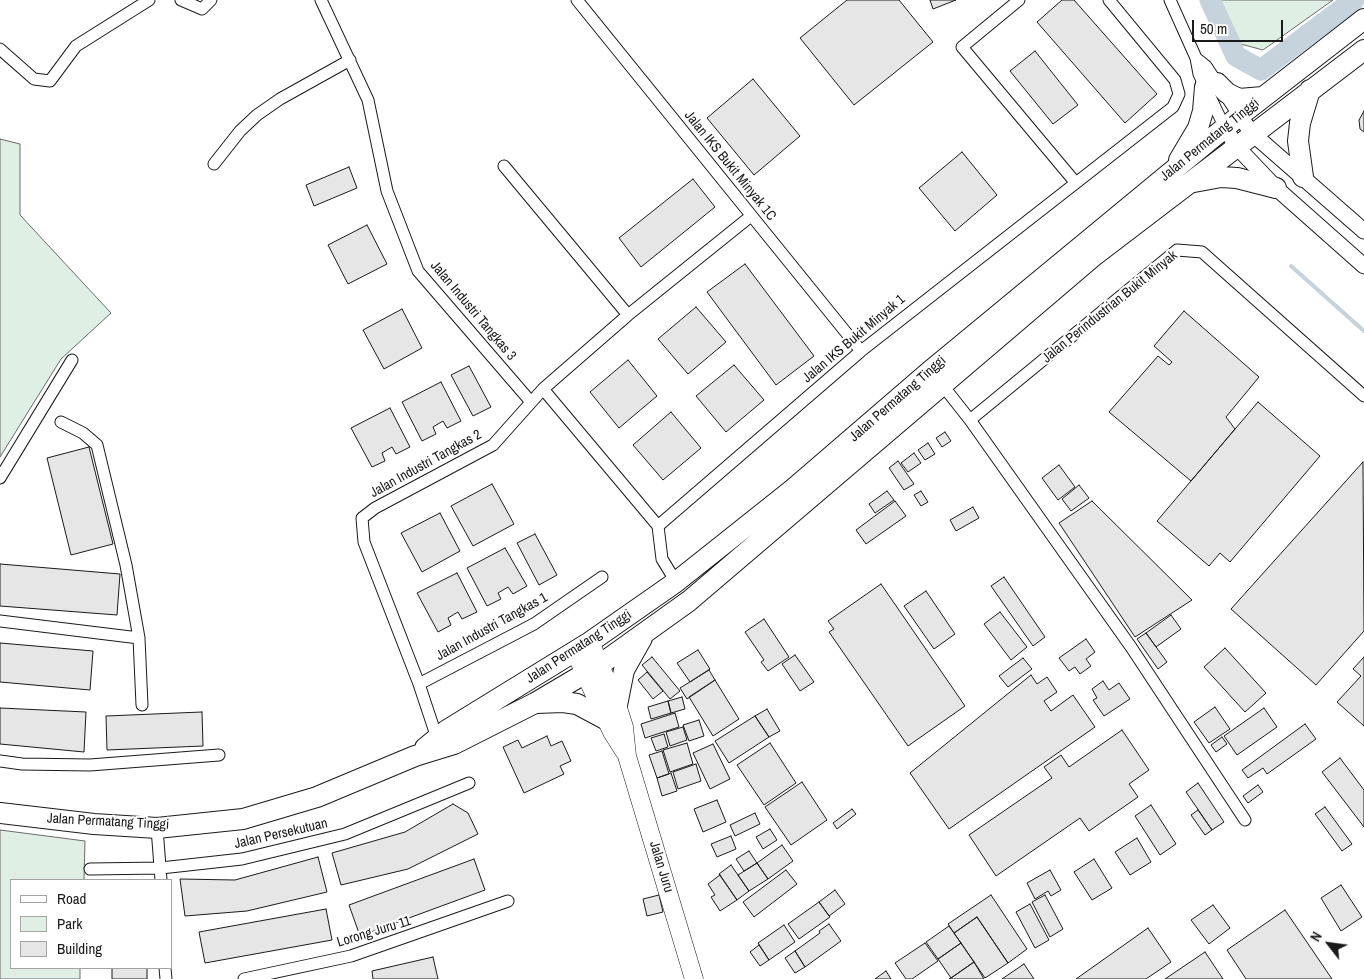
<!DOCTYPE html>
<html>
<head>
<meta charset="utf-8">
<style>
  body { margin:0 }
  #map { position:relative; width:1364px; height:979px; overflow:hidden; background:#fff; font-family:"Archivo Narrow",sans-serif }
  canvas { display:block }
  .legend { position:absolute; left:10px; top:879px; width:162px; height:90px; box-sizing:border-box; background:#fff; border:1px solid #a3a3a3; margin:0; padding:6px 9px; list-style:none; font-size:15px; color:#1a1a1a }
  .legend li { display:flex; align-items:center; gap:10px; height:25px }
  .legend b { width:25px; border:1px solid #a3a3a3 }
  .north { position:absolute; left:1304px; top:919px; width:50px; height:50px; -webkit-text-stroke:4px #fff; paint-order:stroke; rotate:300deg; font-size:14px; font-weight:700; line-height:20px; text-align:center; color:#1a1a1a }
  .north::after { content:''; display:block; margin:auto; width:18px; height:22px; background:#1a1a1a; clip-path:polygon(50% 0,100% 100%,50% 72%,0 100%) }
  .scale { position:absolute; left:1192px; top:20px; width:91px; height:22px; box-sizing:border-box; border:2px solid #1a1a1a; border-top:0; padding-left:6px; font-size:15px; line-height:18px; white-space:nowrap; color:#1a1a1a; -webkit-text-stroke:4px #fff; paint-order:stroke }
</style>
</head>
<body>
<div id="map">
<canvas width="1364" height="979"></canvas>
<ul class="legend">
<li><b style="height:6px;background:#fff"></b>Road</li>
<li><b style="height:14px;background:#e0efe3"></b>Park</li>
<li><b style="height:14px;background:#e6e6e6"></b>Building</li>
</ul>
<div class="north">N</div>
<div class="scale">50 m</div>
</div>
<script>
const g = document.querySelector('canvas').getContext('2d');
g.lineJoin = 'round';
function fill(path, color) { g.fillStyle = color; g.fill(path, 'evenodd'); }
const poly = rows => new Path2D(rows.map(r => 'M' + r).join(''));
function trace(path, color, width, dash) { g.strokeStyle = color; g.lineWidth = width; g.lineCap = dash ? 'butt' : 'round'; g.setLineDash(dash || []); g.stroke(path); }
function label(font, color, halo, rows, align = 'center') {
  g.font = font + ' "Archivo Narrow",sans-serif'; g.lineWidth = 4; g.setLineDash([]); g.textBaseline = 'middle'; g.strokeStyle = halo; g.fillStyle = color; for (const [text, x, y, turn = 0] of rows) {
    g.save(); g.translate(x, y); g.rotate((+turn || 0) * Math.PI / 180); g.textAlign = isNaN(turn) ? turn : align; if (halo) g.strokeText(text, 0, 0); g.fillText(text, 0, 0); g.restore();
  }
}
const green = poly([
  [1220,0,1333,0,1263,50,1237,43,1220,0],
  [0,139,20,144,20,215,111,313,61,359,0,457,0,139],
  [0,830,85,841,84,880,11,880,11,968,80,968,80,979,0,979,0,830]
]);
fill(green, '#e0efe3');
trace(green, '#6a6a6a', 1);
trace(poly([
  [1291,266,1364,331]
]), '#c6d2dc', 4);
trace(poly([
  [1210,0,1236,56,1261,70,1354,0]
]), '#c6d2dc', 21);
const building = poly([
  [847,0,899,0,933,42,854,105,800,38,847,0],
  [930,0,956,0,933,9,930,0],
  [1062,0,1074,0,1157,94,1125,123,1037,22,1062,0],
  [1035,51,1078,105,1053,124,1010,71,1035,51],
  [753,79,800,136,754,175,707,118,753,79],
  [1364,111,1364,132,1360,129,1359,120,1364,111],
  [962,152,997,195,955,231,919,188,962,152],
  [349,167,357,188,314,206,306,185,349,167],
  [693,179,715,207,641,267,619,238,693,179],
  [367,225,387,264,348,284,328,245,367,225],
  [745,264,814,356,776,385,707,292,745,264],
  [696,307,726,342,688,374,658,339,696,307],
  [402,309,422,348,384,369,363,330,402,309],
  [1184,311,1259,377,1226,417,1235,429,1191,481,1109,412,1158,356,1169,365,1172,362,1154,346,1184,311],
  [628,360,657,396,619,428,590,392,628,360],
  [734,365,764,400,726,432,696,396,734,365],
  [469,366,491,407,473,416,451,375,469,366],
  [441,382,461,421,447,428,443,421,433,427,436,434,422,441,402,402,441,382],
  [1258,402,1320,456,1230,562,1220,553,1209,566,1157,521,1258,402],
  [390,408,410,447,396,454,392,447,382,453,385,461,372,467,351,428,390,408],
  [671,412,701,448,663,480,633,445,671,412],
  [945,432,951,441,942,447,936,438,945,432],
  [928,443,935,454,925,460,918,450,928,443],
  [89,447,113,544,71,555,47,458,89,447],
  [914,453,921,463,908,472,901,463,914,453],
  [898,461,914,484,904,490,889,468,898,461],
  [1363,462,1364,631,1316,685,1231,609,1363,462],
  [1059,465,1075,487,1058,500,1042,478,1059,465],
  [492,484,514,524,473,546,451,506,492,484],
  [1079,485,1089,498,1071,511,1062,499,1079,485],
  [887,491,894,500,875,513,869,504,887,491],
  [921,491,928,502,921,506,914,495,921,491],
  [895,501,906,516,866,544,856,530,895,501],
  [1092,501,1192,600,1135,637,1059,523,1092,501],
  [973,507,979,518,956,531,950,520,973,507],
  [440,513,460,551,422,572,401,533,440,513],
  [535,534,557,575,539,585,517,543,535,534],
  [505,548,527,586,513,594,508,587,498,593,501,599,487,606,467,568,505,548],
  [0,564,120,574,117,615,0,606,0,564],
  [457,573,477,612,462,619,458,612,448,618,451,625,438,632,417,593,457,573],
  [1004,577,1045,637,1033,646,991,586,1004,577],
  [881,584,965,706,908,746,829,632,834,629,828,621,881,584],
  [926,591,955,634,934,649,904,606,926,591],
  [1000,612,1027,647,1011,660,984,624,1000,612],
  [1171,615,1181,629,1156,647,1146,633,1171,615],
  [764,619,789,657,768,671,761,662,764,660,745,632,764,619],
  [1146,633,1167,662,1158,669,1137,639,1146,633],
  [1086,639,1095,652,1086,659,1091,666,1080,674,1075,667,1069,671,1059,658,1086,639],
  [0,643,93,651,90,690,0,682,0,643],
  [1225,648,1266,693,1245,712,1204,667,1225,648],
  [698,650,710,669,690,682,677,663,698,650],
  [795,655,814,682,800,691,782,664,795,655],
  [652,657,680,691,670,699,642,665,652,657],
  [1364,657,1364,726,1337,702,1361,676,1353,669,1364,657],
  [1023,658,1032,669,1008,687,999,676,1023,658],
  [709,670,715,680,687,699,680,688,709,670],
  [647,672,663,691,653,699,638,680,647,672],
  [1031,675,1037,684,1047,677,1057,692,1044,701,1051,711,1073,695,1095,727,949,829,910,773,1031,675],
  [715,680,739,719,713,736,689,697,715,680],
  [1103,681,1109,690,1119,683,1130,699,1104,716,1093,700,1097,698,1092,689,1103,681],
  [682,697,685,709,671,713,668,701,682,697],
  [668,701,671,713,651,719,648,707,668,701],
  [1215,707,1230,729,1209,743,1194,722,1215,707],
  [0,708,86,712,84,752,0,744,0,708],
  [1264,708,1277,727,1237,755,1224,736,1264,708],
  [767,709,780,731,769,737,755,716,767,709],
  [202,712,203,746,107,750,106,716,202,712],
  [675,713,679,727,645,738,641,724,675,713],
  [755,716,769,737,729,763,715,741,755,716],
  [699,720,704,736,689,741,683,725,699,720],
  [1305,724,1316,739,1267,774,1263,768,1248,778,1242,770,1305,724],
  [683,727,687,740,670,746,666,732,683,727],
  [1122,730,1149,770,1129,784,1138,797,1089,831,1080,818,996,876,969,835,1052,778,1044,767,1061,755,1069,767,1122,730],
  [664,734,668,747,656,751,651,738,664,734],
  [547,736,551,746,562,741,571,761,560,766,564,774,524,793,503,747,518,740,522,748,547,736],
  [1222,737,1227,744,1216,752,1211,745,1222,737],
  [687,743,693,764,670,772,663,750,687,743],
  [770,743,796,783,764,805,737,765,770,743],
  [713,744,730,779,710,789,693,753,713,744],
  [662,751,669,774,657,778,649,755,662,751],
  [1340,758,1364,790,1364,827,1322,772,1340,758],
  [696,764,701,781,678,789,673,772,696,764],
  [671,773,677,791,662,796,657,778,671,773],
  [802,782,827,820,791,845,765,807,802,782],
  [1198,783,1224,822,1212,830,1186,792,1198,783],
  [1258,785,1263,792,1248,803,1243,796,1258,785],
  [717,800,726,822,703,832,694,809,717,800],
  [453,804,468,813,478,834,408,869,341,885,332,853,405,832,453,804],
  [1151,805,1176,844,1160,855,1135,816,1151,805],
  [1325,807,1352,844,1342,851,1315,814,1325,807],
  [852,809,856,814,837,829,833,823,852,809],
  [1198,810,1212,830,1205,835,1191,815,1198,810],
  [755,813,760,824,735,836,730,825,755,813],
  [770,829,777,840,763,849,756,837,770,829],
  [731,836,736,849,717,857,711,844,731,836],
  [1137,838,1151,862,1130,875,1115,852,1137,838],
  [782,845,793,861,768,879,757,863,782,845],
  [749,851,757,863,744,871,736,859,749,851],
  [318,857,327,892,247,911,185,916,180,879,235,880,318,857],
  [474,859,485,890,360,936,349,905,474,859],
  [1094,859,1112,888,1092,900,1074,872,1094,859],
  [757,863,768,879,749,891,738,875,757,863],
  [731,865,749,891,737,900,719,874,731,865],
  [786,870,797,884,754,917,743,902,786,870],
  [1050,870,1061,890,1051,896,1048,891,1035,899,1027,883,1050,870],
  [720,875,737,900,720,911,711,897,715,895,708,884,720,875],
  [1341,885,1362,917,1341,931,1321,898,1341,885],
  [835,890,845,904,829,916,819,902,835,890],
  [659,895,663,912,647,916,643,899,659,895],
  [991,895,1027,949,1008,963,977,917,954,933,948,924,991,895],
  [1045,895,1063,929,1050,937,1032,902,1045,895],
  [819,902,830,917,799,939,788,924,819,902],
  [1030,904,1049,940,1035,948,1016,912,1030,904],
  [1213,905,1230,928,1209,944,1191,920,1213,905],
  [326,909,332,940,205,963,199,932,326,909],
  [1285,910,1332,979,1246,979,1227,950,1285,910],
  [977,917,1008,963,985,978,954,933,977,917],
  [829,924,841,941,805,967,795,951,820,933,819,931,829,924],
  [784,925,795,942,769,960,758,943,784,925],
  [949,926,961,943,938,959,926,942,949,926],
  [1148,928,1171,962,1146,979,1076,979,1148,928],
  [925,943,938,961,912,979,906,979,895,963,925,943],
  [961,943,974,962,951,978,938,959,961,943],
  [759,945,769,960,760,966,750,952,759,945],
  [795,951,805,967,795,973,785,958,795,951],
  [1205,952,1223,979,1165,979,1205,952],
  [433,957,438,979,373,979,372,971,433,957],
  [974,962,984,979,949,979,951,978,974,962],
  [1024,964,1034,979,1002,979,1024,964],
  [112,968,147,968,147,979,112,979,112,968],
  [886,971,891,979,875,979,886,971]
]);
fill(building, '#e6e6e6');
trace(building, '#1a1a1a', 1);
const street = poly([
  [181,0,202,9,211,0],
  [321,0,368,100,387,191,418,271,531,402],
  [577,0,861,351],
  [1019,0,962,47,1075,182],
  [1170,0,1196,58,1199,74,1225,128],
  [0,49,34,79,50,81,76,46,149,0],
  [1196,58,1206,66,1239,116],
  [214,164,240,131,257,115,280,99,350,60],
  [504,166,628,315],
  [940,382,970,420,1131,647,1245,820],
  [543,389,658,526,662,559,676,582],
  [970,420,1177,250,1202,252,1364,396],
  [61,422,83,433,97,445,126,565,139,638,142,705],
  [0,478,72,360],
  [658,526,861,351,1173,107,1179,94,1175,80,1109,0],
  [0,621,139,638],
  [419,684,534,624,602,577],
  [437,738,419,684,364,542,362,518,375,508,493,445,543,389,628,315,751,216],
  [0,761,22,764,90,765,219,755],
  [157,828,161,880],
  [90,869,161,868,242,859,345,834,469,783],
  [165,968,166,979],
  [244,979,351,956,508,901]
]);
const secondary = poly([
  [1239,116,1253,134,1364,231],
  [1225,128,1237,147,1276,188,1364,266]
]);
const primary = poly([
  [590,642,617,705,624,727,627,756,694,979],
  [575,652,612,732,624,751]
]);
const highway = poly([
  [1217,83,1227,93,1239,99,1263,97],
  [1179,160,1198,128,1203,111,1205,87],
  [1303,177,1298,141,1300,123,1310,90],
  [1194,182,1221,177,1237,178,1276,188],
  [536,703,563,702,577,704,605,719],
  [617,705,624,670,642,638],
  [425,748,447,730,590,642,676,582,793,489,930,371,1239,116,1364,19],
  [0,813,94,824,157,828,243,819,317,797,415,756,454,744,535,703,601,664,689,601,1095,255,1364,50]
]);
trace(street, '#1a1a1a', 13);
trace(secondary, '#1a1a1a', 17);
trace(primary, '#1a1a1a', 19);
trace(highway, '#1a1a1a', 22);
trace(street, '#fff', 11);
trace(secondary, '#fff', 15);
trace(primary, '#fff', 18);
trace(highway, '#fff', 20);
label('14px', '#1a1a1a', '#fff', [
  ["Jalan Permatang Tinggi",1210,140,-39],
  ["Jalan IKS Bukit Minyak 1C",730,166,51],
  ["Jalan Perindustrian Bukit Minyak",1110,307,-39],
  ["Jalan Industri Tangkas 3",473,311,50],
  ["Jalan IKS Bukit Minyak 1",854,339,-40],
  ["Jalan Permatang Tinggi",898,399,-41],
  ["Jalan Industri Tangkas 2",426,464,-29],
  ["Jalan Industri Tangkas 1",492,627,-29],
  ["Jalan Permatang Tinggi",579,647,-33],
  ["Jalan Permatang Tinggi",108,822,3],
  ["Jalan Persekutuan",281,834,-13],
  ["Jalan Juru",661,867,73],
  ["Lorong Juru 11",374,932,-17]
]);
</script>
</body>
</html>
